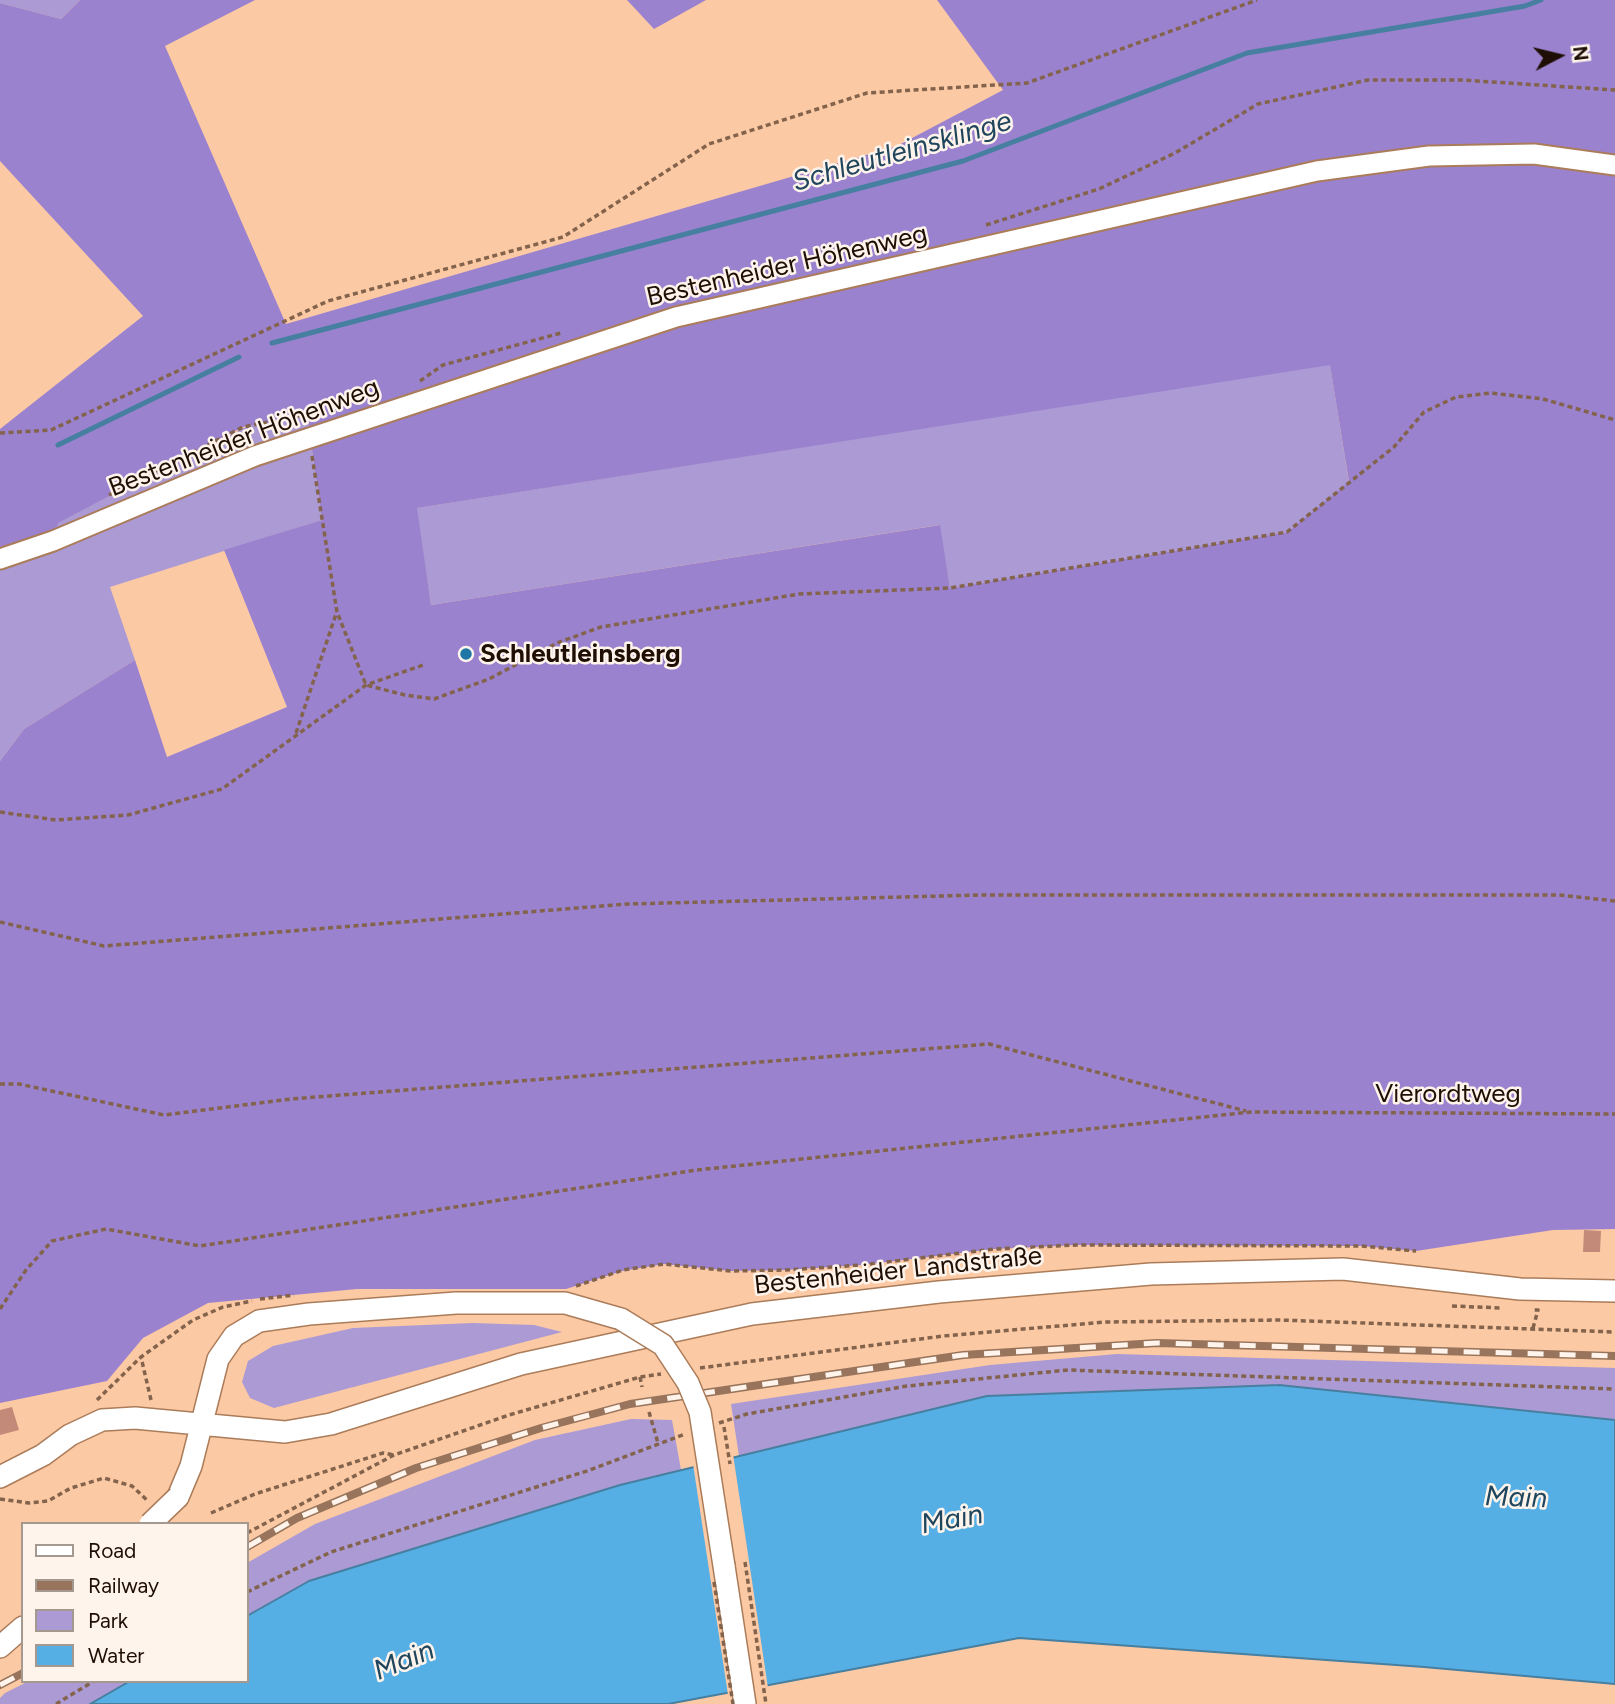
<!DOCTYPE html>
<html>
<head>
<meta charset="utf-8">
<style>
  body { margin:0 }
  #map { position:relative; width:1615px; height:1704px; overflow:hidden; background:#fcc9a5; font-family:Figtree,sans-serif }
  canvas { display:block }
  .legend { position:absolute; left:21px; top:1522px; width:228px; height:161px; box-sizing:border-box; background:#fef4ec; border:2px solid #a5988f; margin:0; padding:9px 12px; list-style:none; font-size:21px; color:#1f0e03 }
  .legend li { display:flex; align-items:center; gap:14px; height:35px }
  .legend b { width:35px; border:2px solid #a5988f }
  .north { position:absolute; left:1524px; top:21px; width:70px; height:70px; -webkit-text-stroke:5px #fef4ec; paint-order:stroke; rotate:83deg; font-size:19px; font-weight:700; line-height:28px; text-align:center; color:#1f0e03 }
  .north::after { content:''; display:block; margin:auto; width:24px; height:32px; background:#1f0e03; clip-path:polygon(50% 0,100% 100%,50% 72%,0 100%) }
</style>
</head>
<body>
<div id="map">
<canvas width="1615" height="1704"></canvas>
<ul class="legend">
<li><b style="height:9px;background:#fff"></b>Road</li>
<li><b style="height:9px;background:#97745b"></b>Railway</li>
<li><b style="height:19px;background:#ab9ad4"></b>Park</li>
<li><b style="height:19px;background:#56afe4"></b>Water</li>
</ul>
<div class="north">N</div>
</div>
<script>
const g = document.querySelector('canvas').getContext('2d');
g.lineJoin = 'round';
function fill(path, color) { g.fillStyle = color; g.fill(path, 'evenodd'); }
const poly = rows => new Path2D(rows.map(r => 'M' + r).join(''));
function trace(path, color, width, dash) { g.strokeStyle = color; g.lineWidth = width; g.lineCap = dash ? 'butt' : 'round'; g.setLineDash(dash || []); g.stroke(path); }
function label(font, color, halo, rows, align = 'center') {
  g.font = font + ' Figtree,sans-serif'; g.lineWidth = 5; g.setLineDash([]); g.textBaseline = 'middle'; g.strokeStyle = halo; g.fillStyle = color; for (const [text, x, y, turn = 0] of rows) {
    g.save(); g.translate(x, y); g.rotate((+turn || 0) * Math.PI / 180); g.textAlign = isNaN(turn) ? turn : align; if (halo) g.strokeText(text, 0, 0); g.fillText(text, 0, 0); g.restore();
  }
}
fill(poly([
  [0,0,80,0,61,19,0,3],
  [1330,364,1349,483,1287,532,950,588,939,525,431,605,416,508],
  [307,414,322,520,110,587,135,660,24,729,0,761,0,557,57,523,248,426],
  [473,1323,534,1325,562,1332,274,1408,250,1398,242,1382,248,1361,273,1346,353,1328],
  [1117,1354,1615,1368,1615,1420,1279,1385,988,1396,739,1456,731,1404,990,1365],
  [631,1419,672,1420,681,1470,620,1485,309,1581,247,1616,247,1563,315,1524,535,1440],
  [29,1681,130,1681,90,1704,0,1704,0,1698,5,1693]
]), '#ab9ad4');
fill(poly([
  [80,0,255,0,165,46,286,324,897,146,1003,90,937,0,1615,0,1615,1229,1553,1230,1416,1251,1361,1246,1077,1245,994,1249,862,1265,785,1270,731,1271,664,1264,622,1271,566,1289,357,1289,208,1303,143,1338,107,1381,0,1403,0,761,24,729,135,660,167,757,287,707,224,550,322,520,307,415,243,427,58,523,53,541,0,557,0,429,143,316,0,161,0,3,61,19],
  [1330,365,1349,482,1287,532,950,588,940,525,431,605,417,508],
  [627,0,706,0,654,29]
]), '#9a82cf');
const water = poly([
  [1279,1385,1615,1420,1615,1684,1424,1667,1019,1638,668,1704,90,1704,130,1681,247,1681,247,1616,309,1581,620,1485,987,1396,1279,1385]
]);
fill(water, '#56afe4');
trace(water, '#467fa0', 2);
fill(poly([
  [733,1454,768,1688,728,1695,693,1464]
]), '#fcc9a5');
trace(poly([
  [272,343,963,161,1247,53,1525,6,1541,0],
  [58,445,239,357]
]), '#467fa0', 5);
fill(poly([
  [1584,1230,1601,1231,1600,1252,1583,1252],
  [12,1407,19,1430,0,1435,0,1410]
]), '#c38a79');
const tertiary = poly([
  [0,559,53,541,255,456,676,317,1317,171,1429,156,1534,154,1615,165]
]);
const secondary = poly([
  [0,1477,43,1455,70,1435,102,1420,135,1418,285,1432,331,1424,521,1364,752,1314,939,1292,1151,1274,1343,1269,1520,1289,1615,1291],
  [178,1497,191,1466,218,1359,234,1336,259,1321,309,1314,456,1303,565,1303,621,1319],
  [724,1566,745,1704],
  [0,1647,23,1627]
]);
trace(tertiary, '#ab7c5a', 23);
trace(secondary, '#ab7c5a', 24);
trace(poly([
  [986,225,1099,189,1175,153,1258,104,1368,80,1462,80,1615,90],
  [420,381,443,365,561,333],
  [0,433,51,430,328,301,563,237,709,144,867,93,1027,83,1257,0],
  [312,456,337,612,366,685,405,695,434,699,489,679,557,643,601,627,799,594,950,588,1287,532,1394,447,1424,412,1456,397,1491,393,1543,399,1615,420],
  [109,495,243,427,328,410],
  [296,733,336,614],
  [0,812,56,820,128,815,222,789,366,685,426,664],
  [0,922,104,946,627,904,980,895,1559,895,1615,901],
  [0,1084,19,1084,164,1115,291,1099,989,1044,1246,1111],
  [576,1286,623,1270,664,1264,731,1271,785,1270,862,1265,994,1249,1077,1245,1361,1246,1416,1251],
  [260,1299,294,1295],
  [1452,1306,1502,1308],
  [0,1309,26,1270,52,1241,106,1229,200,1246,697,1170,1251,1112,1615,1114],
  [1533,1328,1538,1310,1534,1310],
  [700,1368,943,1336,1105,1322,1280,1320,1615,1332],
  [640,1377,642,1387],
  [97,1400,141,1357],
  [151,1400,141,1357,193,1320,223,1307,252,1301],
  [649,1412,658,1443],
  [719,1423,747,1414,907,1386,1068,1370,1615,1389],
  [0,1499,29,1503,48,1501,71,1488,104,1478,132,1486,148,1501],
  [211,1513,255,1494,383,1453,394,1455],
  [247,1533,394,1455,509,1415,640,1377,661,1374],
  [247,1592,331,1552,590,1470,685,1434],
  [56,1704,94,1681]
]), '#83634c', 3.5, [5, 3.5]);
trace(tertiary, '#fff', 19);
trace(secondary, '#fff', 21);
const rail = poly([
  [247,1547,297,1518,416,1468,541,1428,630,1404,963,1355,1157,1343,1615,1356],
  [0,1685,23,1673]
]);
trace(rail, '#97745b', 8);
trace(rail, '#fef4ec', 5, [16]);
const secondaryBridge = poly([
  [621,1319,663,1345,688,1383,700,1412,724,1566],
  [150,1524,178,1497]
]);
trace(secondaryBridge, '#ab7c5a', 24, []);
trace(poly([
  [724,1427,730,1464],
  [745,1562,766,1704],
  [714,1582,733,1704]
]), '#83634c', 3.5, [5, 3.5]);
trace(secondaryBridge, '#fff', 21);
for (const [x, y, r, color] of [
  [466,654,7,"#1d76a5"]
]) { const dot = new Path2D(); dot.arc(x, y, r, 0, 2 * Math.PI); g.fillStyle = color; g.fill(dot); trace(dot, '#fef4ec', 2.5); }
label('26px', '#1f0e03', '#fef4ec', [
  ["Bestenheider Höhenweg",787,266,-13],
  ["Bestenheider Höhenweg",244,438,-21],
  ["Vierordtweg",1448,1094],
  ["Bestenheider Landstraße",898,1271,-6]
]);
label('bold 26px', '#1f0e03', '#fef4ec', [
  ["Schleutleinsberg",480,654]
], 'left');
label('italic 28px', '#20465d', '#fef4ec', [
  ["Schleutleinsklinge",902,152,-16],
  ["Main",1516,1498,2],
  ["Main",952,1520,-10],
  ["Main",404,1661,-22]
]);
</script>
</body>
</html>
